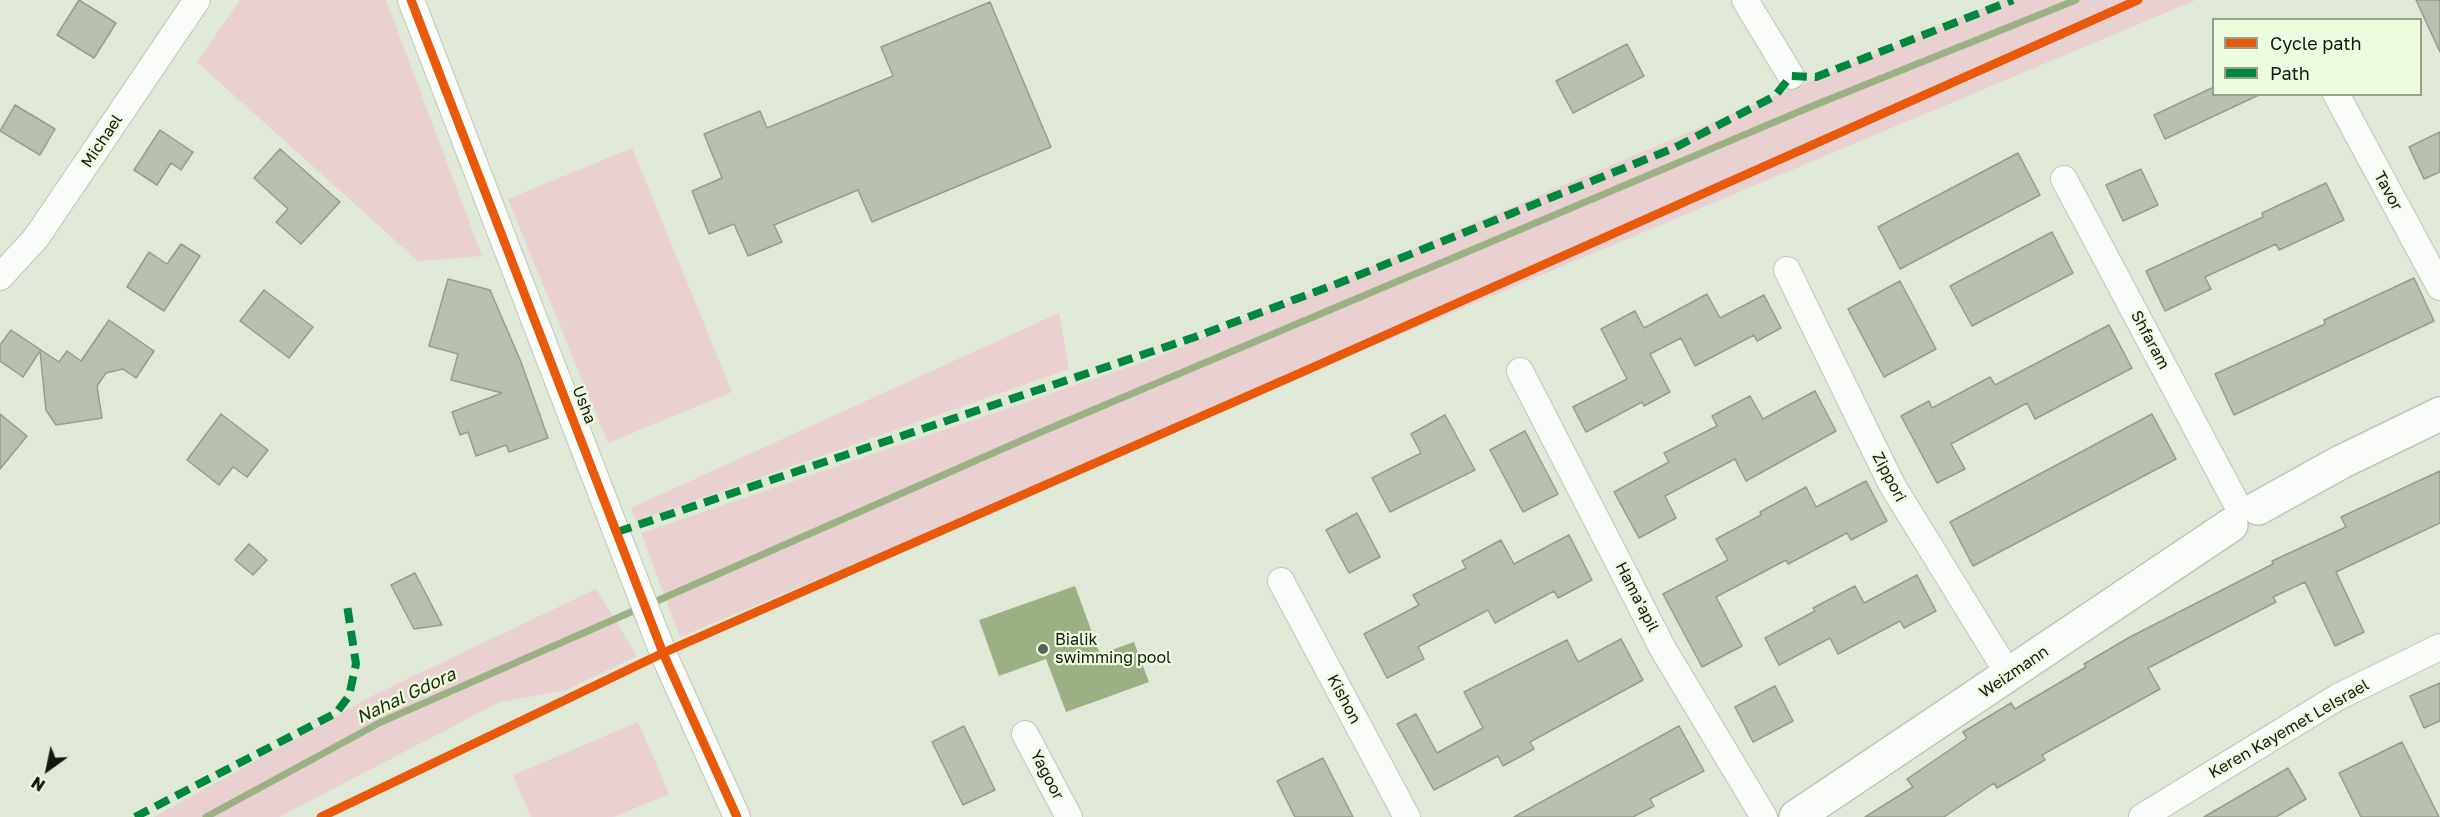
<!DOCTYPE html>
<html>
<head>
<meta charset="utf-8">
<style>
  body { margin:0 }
  #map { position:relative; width:2440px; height:817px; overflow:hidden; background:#e0e8d8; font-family:"Golos Text",sans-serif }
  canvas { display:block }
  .legend { position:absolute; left:2212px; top:18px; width:210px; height:78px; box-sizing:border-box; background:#edfbdf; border:2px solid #96a18c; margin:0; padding:8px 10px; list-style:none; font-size:18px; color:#14190f }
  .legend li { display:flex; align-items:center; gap:12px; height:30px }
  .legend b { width:30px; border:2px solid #96a18c }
  .north { position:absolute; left:18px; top:739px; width:60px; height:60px; -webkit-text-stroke:4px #edfbdf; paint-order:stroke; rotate:213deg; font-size:16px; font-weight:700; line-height:24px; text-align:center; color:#14190f }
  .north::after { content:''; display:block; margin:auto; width:21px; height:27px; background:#14190f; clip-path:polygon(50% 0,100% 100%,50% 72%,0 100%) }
</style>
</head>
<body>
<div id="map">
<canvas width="2440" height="817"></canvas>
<ul class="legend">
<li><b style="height:8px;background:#e8590c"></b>Cycle path</li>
<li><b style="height:8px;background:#00873e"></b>Path</li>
</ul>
<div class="north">N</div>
</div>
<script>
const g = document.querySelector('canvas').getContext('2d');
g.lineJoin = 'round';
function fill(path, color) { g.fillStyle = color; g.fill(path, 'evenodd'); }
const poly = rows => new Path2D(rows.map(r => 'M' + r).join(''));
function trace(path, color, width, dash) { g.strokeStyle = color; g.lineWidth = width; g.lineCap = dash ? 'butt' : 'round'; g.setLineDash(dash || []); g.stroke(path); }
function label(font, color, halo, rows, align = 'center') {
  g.font = font + ' "Golos Text",sans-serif'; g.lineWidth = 4.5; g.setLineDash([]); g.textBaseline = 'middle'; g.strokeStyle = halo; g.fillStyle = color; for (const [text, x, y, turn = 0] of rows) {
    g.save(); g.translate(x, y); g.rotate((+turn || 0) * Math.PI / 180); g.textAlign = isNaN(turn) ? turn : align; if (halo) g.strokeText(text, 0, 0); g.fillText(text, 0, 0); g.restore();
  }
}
fill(poly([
  [240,0,386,0,482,256,418,261,197,62],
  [2002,0,2196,0,680,637,641,533,1155,358],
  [632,148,732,392,608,443,508,199],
  [1059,313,1069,369,636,521,631,508],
  [596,589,637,656,564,691,500,702,279,817,154,817,378,693],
  [638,722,669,794,614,817,531,817,513,775]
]), '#e9d1d1');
fill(poly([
  [1075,586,1100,654,1134,642,1149,682,1066,712,1046,659,999,676,979,620]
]), '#9bb184');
trace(poly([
  [650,604,1034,435,1810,107,2076,0],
  [206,817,381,722,640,608]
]), '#9bb184', 7);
const building = poly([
  [79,0,116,23,94,58,57,35,79,0],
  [2416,0,2440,0,2440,52,2416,0],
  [990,2,1051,147,872,222,858,190,774,225,782,242,748,256,734,224,709,234,692,191,722,178,704,134,760,111,767,128,893,76,881,47,990,2],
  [1627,44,1644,76,1573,113,1556,81,1627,44],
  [2214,87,2214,94,2261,94,2165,139,2154,115,2214,87],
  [15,105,55,129,40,155,0,131,15,105],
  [160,130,193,152,181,170,171,163,157,185,134,170,160,130],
  [2440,132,2440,172,2424,179,2409,147,2440,132],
  [280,149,340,202,301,244,276,222,288,209,254,178,280,149],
  [2018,153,2040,195,1900,269,1878,227,2018,153],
  [2141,169,2158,205,2123,221,2106,185,2141,169],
  [2326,183,2344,220,2279,250,2276,244,2205,277,2211,289,2165,311,2146,271,2263,217,2262,213,2326,183],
  [2052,232,2073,273,1972,326,1950,286,2052,232],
  [181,244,200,256,164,311,127,287,149,252,167,264,181,244],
  [2414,278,2434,321,2234,415,2215,374,2325,324,2324,320,2414,278],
  [448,279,490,290,521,362,548,438,509,452,506,445,476,456,468,432,460,435,452,412,502,393,451,380,458,354,429,346,448,279],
  [1900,281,1936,349,1884,377,1848,309,1900,281],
  [264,290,313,327,289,358,240,321,264,290],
  [1707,294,1720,318,1764,295,1781,328,1757,341,1754,335,1695,366,1681,338,1650,354,1670,392,1644,406,1642,402,1586,432,1573,407,1627,379,1601,329,1635,311,1644,328,1707,294],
  [109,320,154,351,136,378,123,369,106,373,97,386,102,418,56,425,46,410,40,351,23,377,0,361,0,345,11,330,59,362,67,351,81,361,109,320],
  [2109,325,2132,368,2035,419,2027,403,1951,444,1965,469,1937,483,1901,416,1929,401,1932,408,1990,377,1995,385,2109,325],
  [1815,391,1836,431,1746,481,1735,459,1665,496,1676,518,1639,538,1614,492,1669,462,1664,453,1717,426,1712,416,1750,396,1763,419,1815,391],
  [0,414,27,436,0,469,0,414],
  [221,414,268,450,247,477,233,467,219,485,187,460,221,414],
  [2152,414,2176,459,1973,566,1950,522,2152,414],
  [1445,415,1475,470,1390,512,1372,478,1421,453,1411,434,1445,415],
  [1525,431,1558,494,1523,512,1490,450,1525,431],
  [2440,471,2440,523,2336,572,2364,632,2335,646,2305,582,2273,597,2276,602,2148,668,2160,689,2042,755,2045,760,1997,788,1994,783,1944,817,1865,817,1913,787,1907,779,1967,738,1963,732,2011,703,2015,709,2086,667,2084,664,2130,637,2273,564,2272,561,2346,527,2341,517,2440,471],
  [1866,481,1887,521,1851,540,1847,533,1788,564,1786,560,1716,597,1742,646,1702,667,1663,594,1728,560,1716,539,1761,515,1760,512,1806,487,1816,507,1866,481],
  [1357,513,1380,557,1349,573,1326,530,1357,513],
  [1569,535,1592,580,1558,598,1554,591,1495,623,1488,610,1418,647,1424,659,1387,678,1364,634,1419,605,1413,595,1466,568,1462,561,1501,540,1514,564,1569,535],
  [249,544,267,560,253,575,235,560,249,544],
  [415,573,442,625,414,629,391,585,415,573],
  [1917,575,1936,611,1904,628,1900,621,1838,654,1830,638,1779,665,1765,638,1815,611,1813,608,1855,586,1864,603,1917,575],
  [1621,639,1643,680,1530,742,1534,749,1503,766,1498,756,1434,790,1397,724,1416,714,1437,753,1483,728,1464,692,1567,640,1578,662,1621,639],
  [2440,683,2440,721,2424,728,2410,696,2440,683],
  [1775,686,1793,721,1753,742,1735,707,1775,686],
  [964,726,995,790,963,805,932,742,964,726],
  [1679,726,1704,771,1650,799,1654,806,1633,817,1514,817,1679,726],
  [2402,742,2439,817,2361,817,2339,773,2402,742],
  [1323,758,1353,817,1295,817,1277,781,1323,758],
  [2288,768,2306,799,2276,817,2204,817,2288,768]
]);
fill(building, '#b7c0ae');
trace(building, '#969c90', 1.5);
const minor = poly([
  [411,0,663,653,737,817],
  [1745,0,1791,76],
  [2336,94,2440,287],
  [2064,179,2235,501],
  [1787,270,1892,485,2009,675],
  [0,277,36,238,197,0],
  [1520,371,1663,649,1764,817],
  [1281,581,1407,817],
  [1025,734,1069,817],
  [2142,817,2338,697,2440,647]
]);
const tertiary = poly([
  [2258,508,2341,462,2440,414],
  [1796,817,2231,525]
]);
trace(minor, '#bfc5b9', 28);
trace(tertiary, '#bfc5b9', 36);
trace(minor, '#fafcf9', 26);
trace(tertiary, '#fafcf9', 33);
trace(poly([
  [617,532,1195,337,1339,283,1674,148,1775,96,1791,76,1816,77,2013,0],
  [135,817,336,713,349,696,356,664,347,605]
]), '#00873e', 8, [15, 8]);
trace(poly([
  [411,0,663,653,737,817],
  [321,817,663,653,1316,366,2138,0]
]), '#e8590c', 9);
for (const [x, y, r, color] of [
  [1043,649,6,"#5b6155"]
]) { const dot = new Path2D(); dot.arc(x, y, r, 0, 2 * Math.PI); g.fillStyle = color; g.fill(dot); trace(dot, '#edfbdf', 2); }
label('16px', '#14190f', '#edfbdf', [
  ["Michael",102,141,-56],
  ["Tavor",2388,191,62],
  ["Shfaram",2150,340,62],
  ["Usha",584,405,69],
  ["Zippori",1889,477,62],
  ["Hama'apil",1637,597,63],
  ["Weizmann",2014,672,-34],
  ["Kishon",1344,699,62],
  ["Keren Kayemet LeIsrael",2289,729,-30],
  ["Yagoor",1047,775,62]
]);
label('16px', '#14190f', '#edfbdf', [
  ["Bialik",1055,640],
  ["swimming pool",1055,658]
], 'left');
label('italic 18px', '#213207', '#edfbdf', [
  ["Nahal Gdora",406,696,-25]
]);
</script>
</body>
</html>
